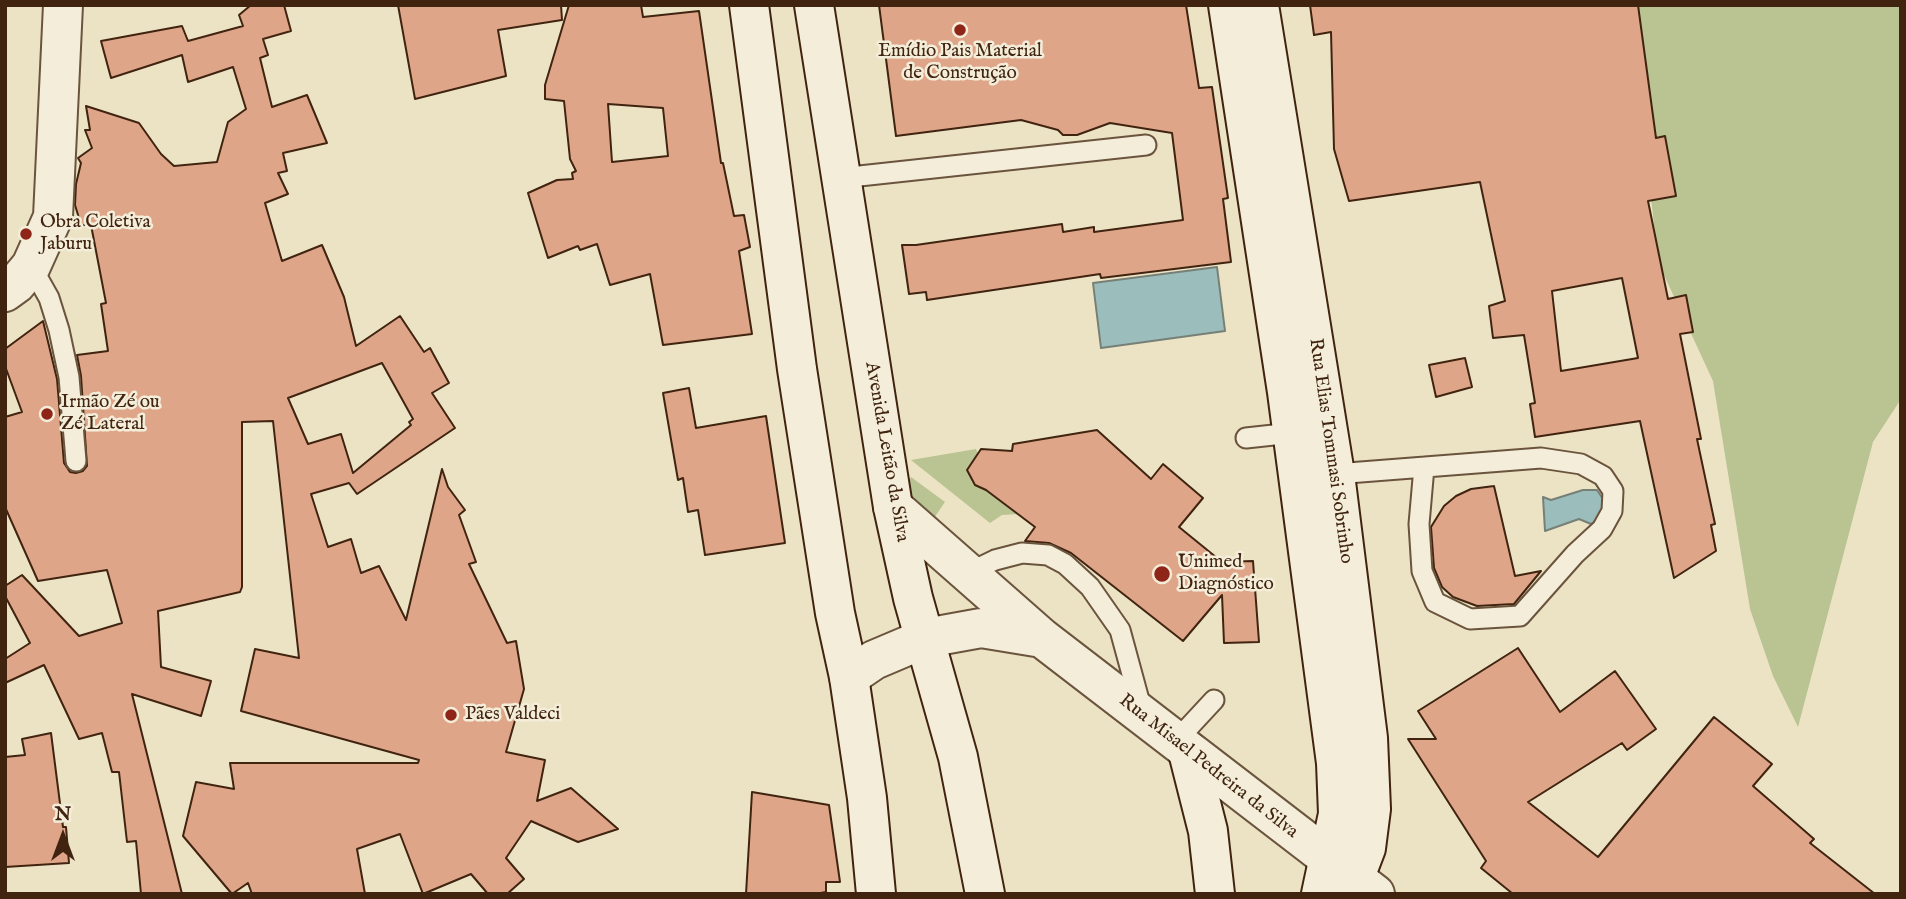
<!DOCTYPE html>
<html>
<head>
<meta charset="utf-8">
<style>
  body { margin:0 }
  #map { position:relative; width:1906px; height:899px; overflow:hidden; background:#ece3c4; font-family:"IM FELL English",serif }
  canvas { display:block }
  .frame { position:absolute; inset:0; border:7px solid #402410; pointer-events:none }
  .north { position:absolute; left:28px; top:801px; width:70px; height:70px; -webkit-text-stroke:5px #f3edd9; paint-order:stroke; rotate:0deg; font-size:19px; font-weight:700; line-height:28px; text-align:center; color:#402410 }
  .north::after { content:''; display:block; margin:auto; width:24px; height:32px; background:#402410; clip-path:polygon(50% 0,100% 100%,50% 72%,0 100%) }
</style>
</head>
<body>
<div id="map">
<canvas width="1906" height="899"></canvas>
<div class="frame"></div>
<div class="north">N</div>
</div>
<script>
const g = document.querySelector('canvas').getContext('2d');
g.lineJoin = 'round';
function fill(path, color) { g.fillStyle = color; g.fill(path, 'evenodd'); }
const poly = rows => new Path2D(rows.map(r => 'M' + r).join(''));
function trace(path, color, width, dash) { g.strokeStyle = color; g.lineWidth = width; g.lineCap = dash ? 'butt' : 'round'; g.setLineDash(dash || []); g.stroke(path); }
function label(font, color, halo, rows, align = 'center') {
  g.font = font + ' "IM FELL English",serif'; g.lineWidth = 5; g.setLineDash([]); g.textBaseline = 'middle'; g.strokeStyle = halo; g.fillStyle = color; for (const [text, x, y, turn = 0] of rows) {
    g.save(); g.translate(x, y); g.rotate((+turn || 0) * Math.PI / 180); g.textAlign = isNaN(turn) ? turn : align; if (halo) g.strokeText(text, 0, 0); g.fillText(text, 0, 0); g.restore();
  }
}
fill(poly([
  [1636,5,1901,5,1901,399,1873,442,1798,727,1773,676,1750,609,1713,381,1658,262,1644,133],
  [976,449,978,454,967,470,975,485,986,490,1018,514,1002,515,990,523,911,460],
  [911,477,945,502,934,518,914,501,908,482]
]), '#bac392');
const water = poly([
  [1217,267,1225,331,1101,348,1093,283,1217,267],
  [1583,490,1597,490,1605,502,1603,519,1591,524,1579,519,1545,531,1543,497,1551,500,1583,490]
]);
fill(water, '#9bbdbc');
trace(water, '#778077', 2);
const building = poly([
  [251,5,284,5,291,31,263,39,268,55,260,58,272,107,307,95,327,143,283,153,287,171,278,173,288,194,265,203,282,261,322,245,344,297,356,346,400,316,424,352,430,348,449,383,432,393,455,428,357,494,349,483,311,494,328,547,351,539,361,573,379,566,406,620,442,469,448,487,465,510,459,515,476,562,469,564,507,643,516,641,524,689,506,752,545,760,537,801,571,788,618,829,578,842,531,821,506,858,524,879,507,894,488,894,471,874,423,894,400,834,357,849,365,894,252,894,248,883,232,894,183,836,196,782,234,789,230,763,418,763,419,760,241,711,255,649,299,658,273,421,242,422,242,587,240,592,158,611,161,667,211,681,201,716,132,694,182,894,141,894,136,841,127,842,119,772,112,772,102,733,79,739,44,665,5,683,5,659,30,643,5,596,5,586,22,575,79,636,122,623,107,570,38,581,5,507,5,417,22,412,5,366,5,349,43,321,57,379,64,463,70,472,76,473,83,471,87,466,81,376,77,355,108,351,101,304,106,303,91,225,81,225,75,205,76,184,81,163,78,158,92,148,85,130,90,130,86,106,139,123,161,154,174,166,217,162,228,122,246,109,233,67,188,82,182,55,111,78,101,41,182,26,188,41,243,26,239,15,251,5],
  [382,363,413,419,409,422,411,425,353,473,341,434,308,444,288,398,382,363],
  [398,5,561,5,562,20,498,30,506,76,415,99,398,5],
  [569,5,641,5,643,17,699,11,721,163,723,163,734,216,744,215,750,247,739,251,752,334,663,345,650,274,610,285,597,244,580,250,578,246,548,258,528,193,557,180,573,179,572,173,576,171,570,159,564,101,545,99,545,85,569,5],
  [608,104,663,108,668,156,612,162,608,104],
  [879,5,1186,5,1199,88,1212,87,1228,198,1223,199,1231,262,1101,278,1100,274,927,300,926,292,909,294,902,245,916,245,1062,224,1063,232,1094,227,1094,232,1183,220,1172,133,1110,123,1077,135,1063,135,1058,130,1021,120,896,136,879,5],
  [1310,5,1638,5,1656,138,1665,136,1676,196,1648,201,1668,299,1686,295,1693,332,1680,334,1701,439,1697,439,1715,524,1711,525,1716,551,1674,578,1640,421,1535,437,1530,404,1535,403,1524,335,1493,338,1489,306,1505,301,1480,182,1349,201,1334,149,1331,32,1314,35,1310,5],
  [1622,278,1638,358,1561,371,1552,291,1622,278],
  [1465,358,1472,387,1436,397,1429,365,1465,358],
  [689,388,696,428,766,416,785,543,705,555,698,510,688,512,683,478,678,480,663,393,689,388],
  [1097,430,1151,479,1163,464,1203,498,1179,527,1222,562,1253,561,1259,642,1224,643,1222,595,1183,641,1071,553,1049,543,1025,541,1035,527,986,490,975,485,967,470,981,449,1012,451,1013,444,1097,430],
  [1494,486,1515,576,1541,571,1514,604,1477,606,1453,597,1442,587,1434,568,1431,527,1444,506,1456,496,1471,489,1494,486],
  [1518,648,1560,712,1615,671,1656,729,1627,750,1622,743,1528,802,1598,857,1714,717,1772,764,1753,786,1814,839,1810,843,1875,894,1513,894,1481,868,1486,861,1408,739,1436,739,1418,711,1518,648],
  [51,733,63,827,66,827,69,863,5,867,5,757,25,755,22,739,51,733],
  [752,792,829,805,840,882,826,882,826,892,815,894,746,894,752,792]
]);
fill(building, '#dfa589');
trace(building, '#402410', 2);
const lane = poly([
  [841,178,1146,145],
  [31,266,49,298,59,330,69,377,76,461],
  [1246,438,1292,433],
  [1335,474,1541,458,1581,464,1603,476,1613,491,1612,511,1602,529,1575,554,1520,616,1470,619,1435,602,1422,571,1419,524,1424,467],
  [968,573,995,560,1022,553,1048,555,1065,564,1090,587,1120,630,1142,711],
  [1175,742,1214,700]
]);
const street = poly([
  [5,292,16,284,31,266,53,217,63,5],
  [893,507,1042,638,1375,894],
  [849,677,874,660,926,638,981,628,1042,638]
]);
const secondary = poly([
  [749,5,797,369,835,613,849,677,867,798,876,894],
  [814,5,893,507,913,598,958,757,985,894],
  [1228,5,1287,392,1336,763,1338,814,1321,894],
  [1259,5,1335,474,1368,738,1371,809,1366,848,1355,877,1342,894],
  [1188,752,1208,831,1215,894]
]);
trace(lane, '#6b543d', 23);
trace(street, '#6b543d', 42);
trace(secondary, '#402410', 42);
trace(lane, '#f3edd9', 19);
trace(street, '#f3edd9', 38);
trace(secondary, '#f3edd9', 38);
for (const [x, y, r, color] of [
  [960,30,7,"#8f2418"],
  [26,234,7,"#8f2418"],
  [47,414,7,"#8f2418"],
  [1162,574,9,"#8f2418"],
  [451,715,7,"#8f2418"]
]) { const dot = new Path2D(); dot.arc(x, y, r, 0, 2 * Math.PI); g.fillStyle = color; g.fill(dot); trace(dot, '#f3edd9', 2.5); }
label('19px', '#402410', '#f3edd9', [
  ["Emídio Pais Material",960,52,"center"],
  ["de Construção",960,74,"center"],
  ["Obra Coletiva",40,223],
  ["Jaburu",40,245],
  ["Irmão Zé ou",61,403],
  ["Zé Lateral",61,425],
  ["Unimed",1178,563],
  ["Diagnóstico",1178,585],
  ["Pães Valdeci",465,715]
], 'left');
label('19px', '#402410', '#f3edd9', [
  ["Rua Elias Tommasi Sobrinho",1330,451,82],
  ["Avenida Leitão da Silva",886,452,80],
  ["Rua Misael Pedreira da Silva",1208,767,38]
]);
</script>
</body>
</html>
